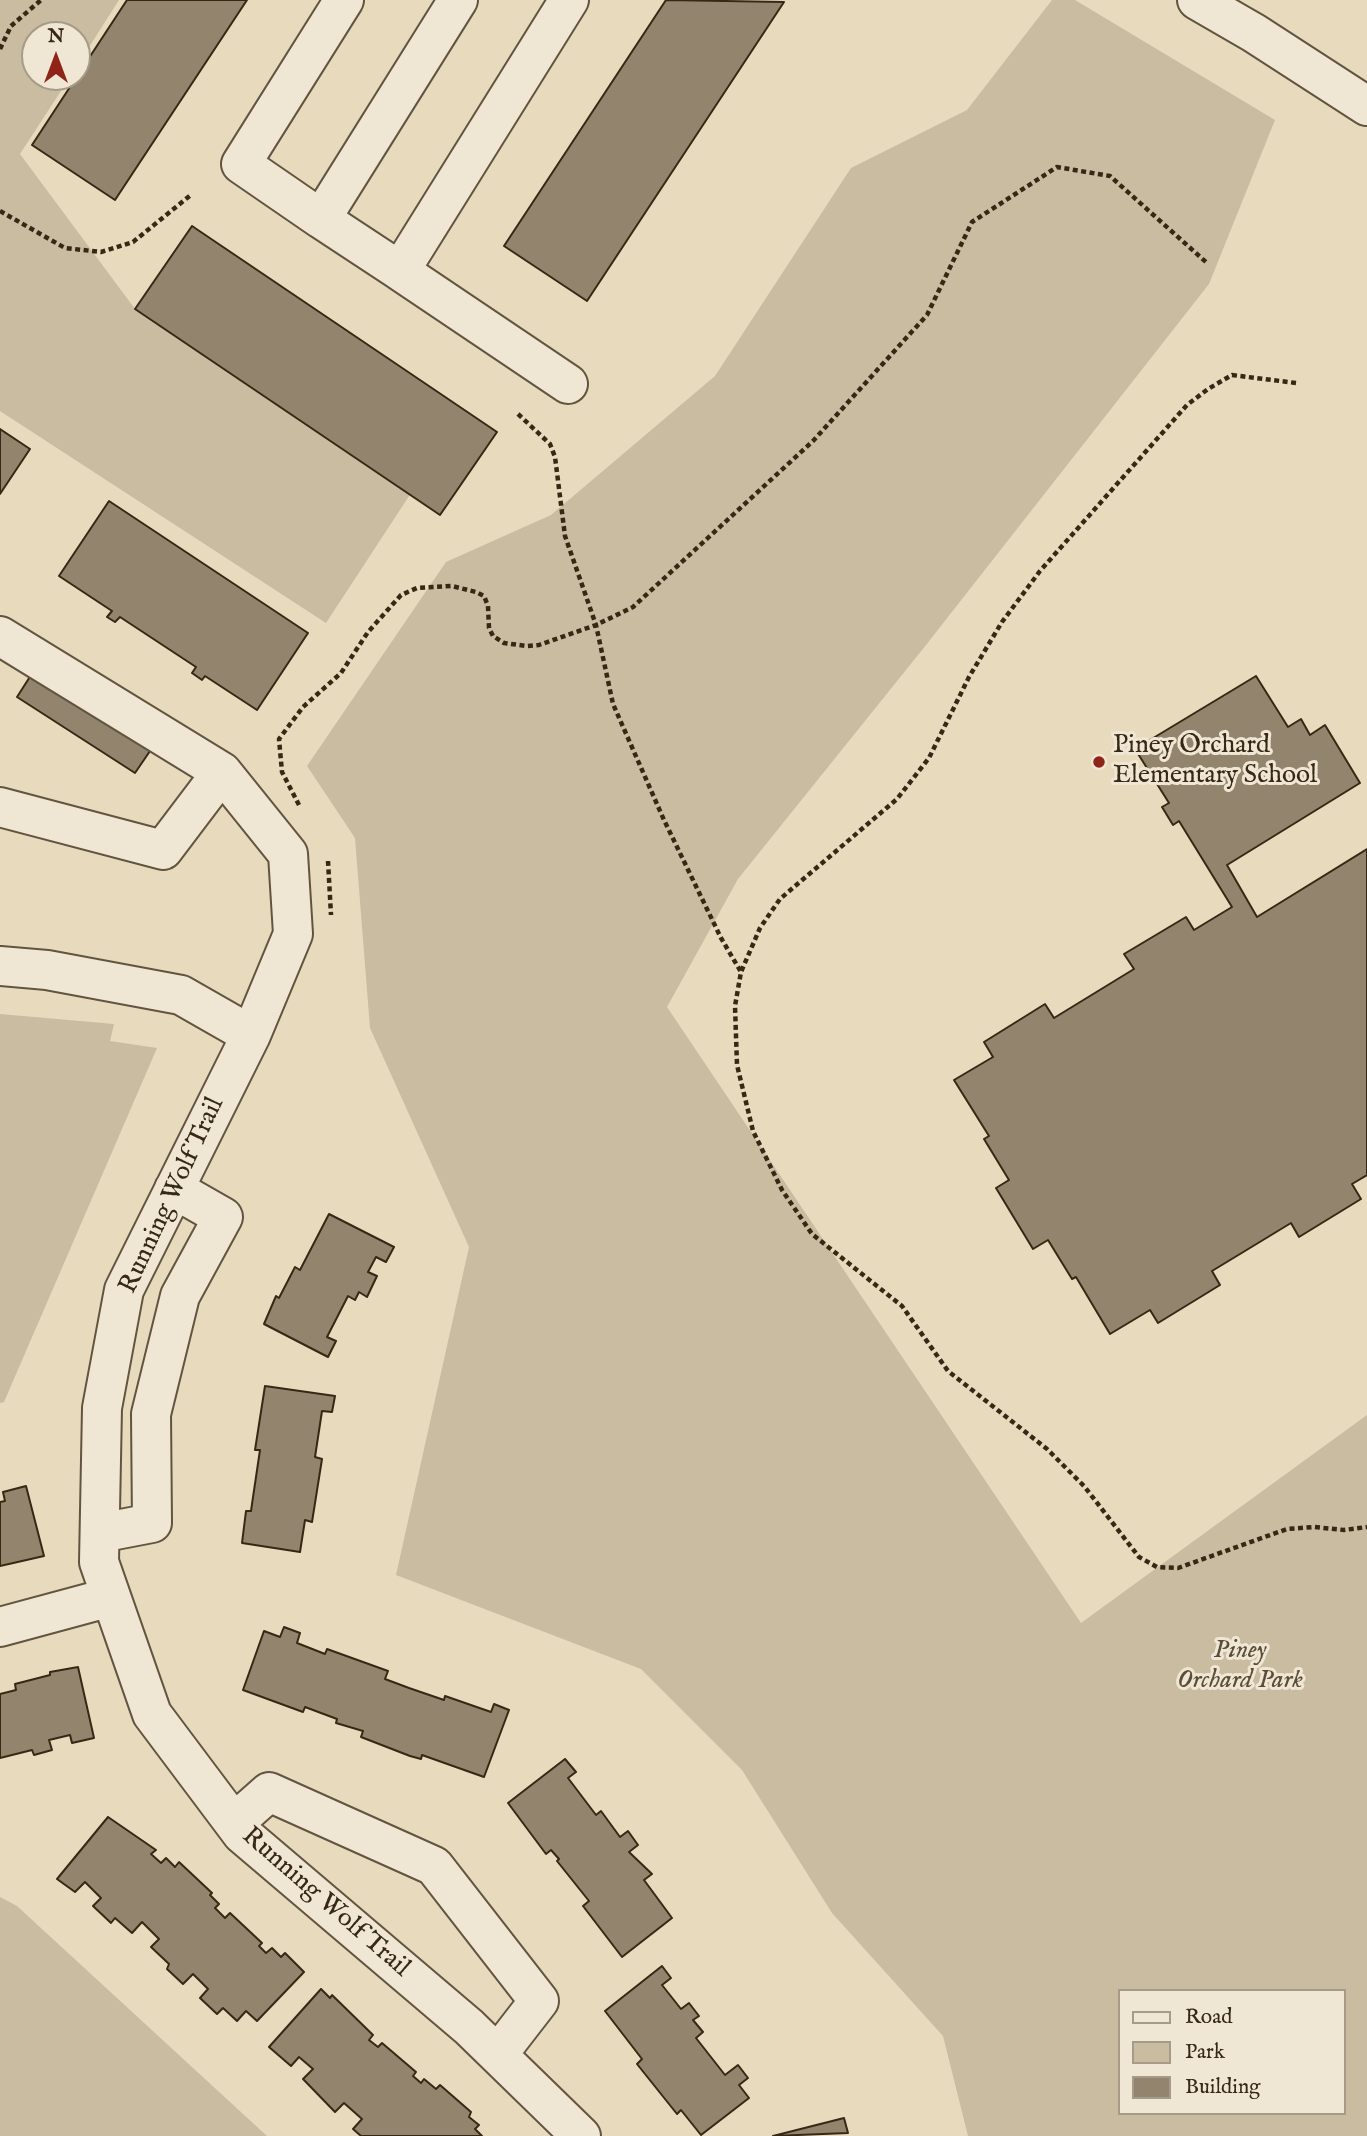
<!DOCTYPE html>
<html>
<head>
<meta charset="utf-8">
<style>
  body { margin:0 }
  #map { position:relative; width:1367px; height:2136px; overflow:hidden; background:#e7dabd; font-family:"IM FELL English",serif }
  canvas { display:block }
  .legend { position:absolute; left:1118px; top:1989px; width:228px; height:126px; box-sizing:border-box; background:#efe7d4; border:2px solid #a59b88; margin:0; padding:9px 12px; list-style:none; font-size:21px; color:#372816 }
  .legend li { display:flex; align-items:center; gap:14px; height:35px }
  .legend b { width:35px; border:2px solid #a59b88 }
  .north { position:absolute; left:21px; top:21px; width:70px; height:70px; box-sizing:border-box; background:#efe7d4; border:2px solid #a59b88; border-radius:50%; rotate:0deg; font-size:19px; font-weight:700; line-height:28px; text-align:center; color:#372816 }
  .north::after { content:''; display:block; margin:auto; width:24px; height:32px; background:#8f2418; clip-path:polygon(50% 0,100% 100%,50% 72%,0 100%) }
</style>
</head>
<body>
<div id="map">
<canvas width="1367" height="2136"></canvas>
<ul class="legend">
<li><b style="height:9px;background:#efe7d4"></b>Road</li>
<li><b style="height:19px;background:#c9bca1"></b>Park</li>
<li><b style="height:19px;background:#93856d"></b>Building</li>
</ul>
<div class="north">N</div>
</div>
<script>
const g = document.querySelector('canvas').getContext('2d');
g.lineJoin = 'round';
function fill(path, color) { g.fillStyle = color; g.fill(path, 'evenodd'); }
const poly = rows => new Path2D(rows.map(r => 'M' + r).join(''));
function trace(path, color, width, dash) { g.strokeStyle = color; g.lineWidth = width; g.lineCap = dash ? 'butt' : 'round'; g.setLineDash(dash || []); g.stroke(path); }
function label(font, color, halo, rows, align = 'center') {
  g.font = font + ' "IM FELL English",serif'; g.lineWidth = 6; g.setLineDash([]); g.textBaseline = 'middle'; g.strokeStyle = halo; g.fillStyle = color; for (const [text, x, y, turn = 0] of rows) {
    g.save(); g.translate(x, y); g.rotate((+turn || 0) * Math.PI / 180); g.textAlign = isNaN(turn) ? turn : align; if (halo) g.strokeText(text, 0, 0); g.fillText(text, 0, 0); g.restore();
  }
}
fill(poly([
  [0,0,119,0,77,66,77,35,35,35,35,77,70,77,20,154,135,309,413,490,326,623,0,411],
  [1052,0,1075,0,1275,120,1209,284,926,645,738,879,667,1007,1081,1623,1367,1415,1367,2136,968,2136,943,2036,832,1913,742,1770,641,1669,396,1575,469,1247,370,1028,355,838,307,766,446,562,551,515,715,376,851,168,967,110],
  [1120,1991,1344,1991,1344,2113,1120,2113],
  [0,1014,114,1024,110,1041,157,1048,4,1402,0,1403],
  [0,1897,17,1906,267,2136,0,2136]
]), '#c9bca1');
const building = poly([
  [127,0,247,0,115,200,32,145,127,0],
  [666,0,784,2,587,301,504,246,666,0],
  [192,226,497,432,440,515,135,309,192,226],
  [0,429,30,449,0,494,0,429],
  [109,501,308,633,257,710,205,676,202,680,192,673,196,667,120,617,115,622,107,617,112,611,59,576,109,501],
  [33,672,150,751,135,773,17,697,33,672],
  [1256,676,1288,727,1301,719,1310,735,1325,725,1360,783,1227,865,1257,917,1367,849,1367,1175,1352,1184,1361,1199,1299,1237,1291,1223,1212,1271,1220,1285,1158,1323,1150,1310,1110,1334,1076,1277,1072,1279,1048,1240,1033,1249,996,1188,1009,1180,984,1139,989,1136,954,1080,993,1057,984,1042,1045,1004,1054,1018,1134,969,1124,954,1186,917,1194,930,1232,907,1179,821,1173,825,1162,807,1169,803,1135,749,1256,676],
  [329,1214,394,1247,386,1262,376,1257,368,1272,377,1276,367,1297,359,1292,355,1300,348,1296,327,1337,336,1341,328,1357,264,1324,276,1296,279,1298,295,1267,300,1270,329,1214],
  [265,1386,335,1396,332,1412,322,1411,315,1457,322,1459,312,1522,305,1520,300,1552,242,1543,246,1511,251,1511,252,1504,260,1450,255,1450,265,1386],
  [26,1486,44,1556,0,1566,0,1502,5,1501,3,1492,26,1486],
  [284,1627,300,1633,297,1643,325,1654,327,1649,388,1671,385,1679,409,1688,444,1700,445,1696,491,1712,494,1704,509,1710,484,1777,422,1755,421,1759,410,1756,361,1737,363,1731,336,1723,337,1719,305,1707,303,1712,243,1690,264,1631,280,1637,284,1627],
  [78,1667,94,1738,72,1743,70,1735,49,1740,52,1750,34,1755,32,1750,0,1758,0,1694,16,1690,15,1684,50,1675,50,1672,78,1667],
  [565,1759,576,1772,568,1778,596,1815,601,1811,620,1837,628,1831,638,1845,629,1852,652,1874,644,1880,672,1918,622,1957,583,1906,589,1901,557,1861,559,1859,551,1850,546,1854,508,1803,565,1759],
  [108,1817,156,1850,151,1854,161,1863,166,1858,175,1867,179,1862,212,1893,210,1895,219,1904,215,1908,225,1918,230,1913,262,1943,259,1946,266,1953,272,1948,281,1957,285,1953,304,1972,257,2021,246,2011,237,2021,223,2008,217,2014,200,1998,208,1989,193,1974,183,1984,167,1969,169,1964,151,1947,159,1939,142,1922,132,1933,115,1918,111,1923,93,1906,101,1898,85,1882,75,1892,57,1879,108,1817],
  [662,1966,671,1978,662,1985,681,2009,689,2003,699,2016,693,2020,703,2032,696,2038,725,2075,738,2065,748,2078,739,2085,749,2098,701,2135,681,2110,677,2114,637,2064,642,2059,605,2011,662,1966],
  [321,1989,330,1998,332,1995,373,2035,369,2040,378,2047,382,2043,416,2072,413,2076,421,2083,424,2079,436,2089,440,2085,471,2112,469,2117,479,2125,475,2129,482,2136,361,2136,353,2129,362,2119,344,2103,335,2112,303,2079,313,2069,299,2057,291,2066,269,2047,321,1989],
  [844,2118,848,2133,773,2136,844,2118]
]);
fill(building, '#93856d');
trace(building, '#372816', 2);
const minor = poly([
  [344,0,241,164,321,219,458,0],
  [1197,0,1254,33,1367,106],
  [321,219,400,271],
  [568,384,400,271,569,0],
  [0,636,222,772,288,854,293,934,251,1035,124,1290,102,1408,99,1562,152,1714,242,1834,469,2027,581,2136],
  [0,807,163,850,222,772],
  [0,966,47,970,181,995,251,1035],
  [100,1533,152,1523,151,1414,180,1296,223,1217,174,1189],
  [0,1627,111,1597],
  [234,1823,269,1792,434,1866,539,2001,498,2054]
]);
trace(minor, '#635440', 42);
trace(poly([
  [0,49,11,26,41,0],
  [0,211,65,248,101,252,133,242,192,194],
  [1296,383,1232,375,1208,389,1187,405,1040,571,1002,622,969,677,929,758,897,799,780,899,760,928,741,972,735,1006,737,1065,753,1131,782,1190,812,1234,902,1306,948,1371,1047,1449,1084,1486,1139,1557,1157,1567,1178,1568,1287,1529,1314,1527,1344,1530,1367,1527],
  [518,414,550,444,555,457,565,536,596,625,613,704,664,820,721,938,741,972],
  [299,805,282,772,279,739,303,707,341,673,368,632,401,595,417,588,452,586,476,592,484,596,488,606,489,628,493,636,504,643,527,646,539,645,596,625,633,607,813,441,927,315,972,222,1057,167,1110,176,1207,263],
  [328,861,331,915]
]), '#372816', 4.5, [5, 3.5]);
trace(minor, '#efe7d4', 38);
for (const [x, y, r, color] of [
  [1099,762,7,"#8f2418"]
]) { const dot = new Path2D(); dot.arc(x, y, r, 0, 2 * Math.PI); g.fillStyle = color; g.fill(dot); trace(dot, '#efe7d4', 2.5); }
label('26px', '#372816', '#efe7d4', [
  ["Piney Orchard",1113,747],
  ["Elementary School",1113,777]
], 'left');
label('26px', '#372816', '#efe7d4', [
  ["Running Wolf Trail",173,1196,-65],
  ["Running Wolf Trail",325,1903,41]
]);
label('italic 26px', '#5c4d39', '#efe7d4', [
  ["Piney",1240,1652],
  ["Orchard Park",1240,1682]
]);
</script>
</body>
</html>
